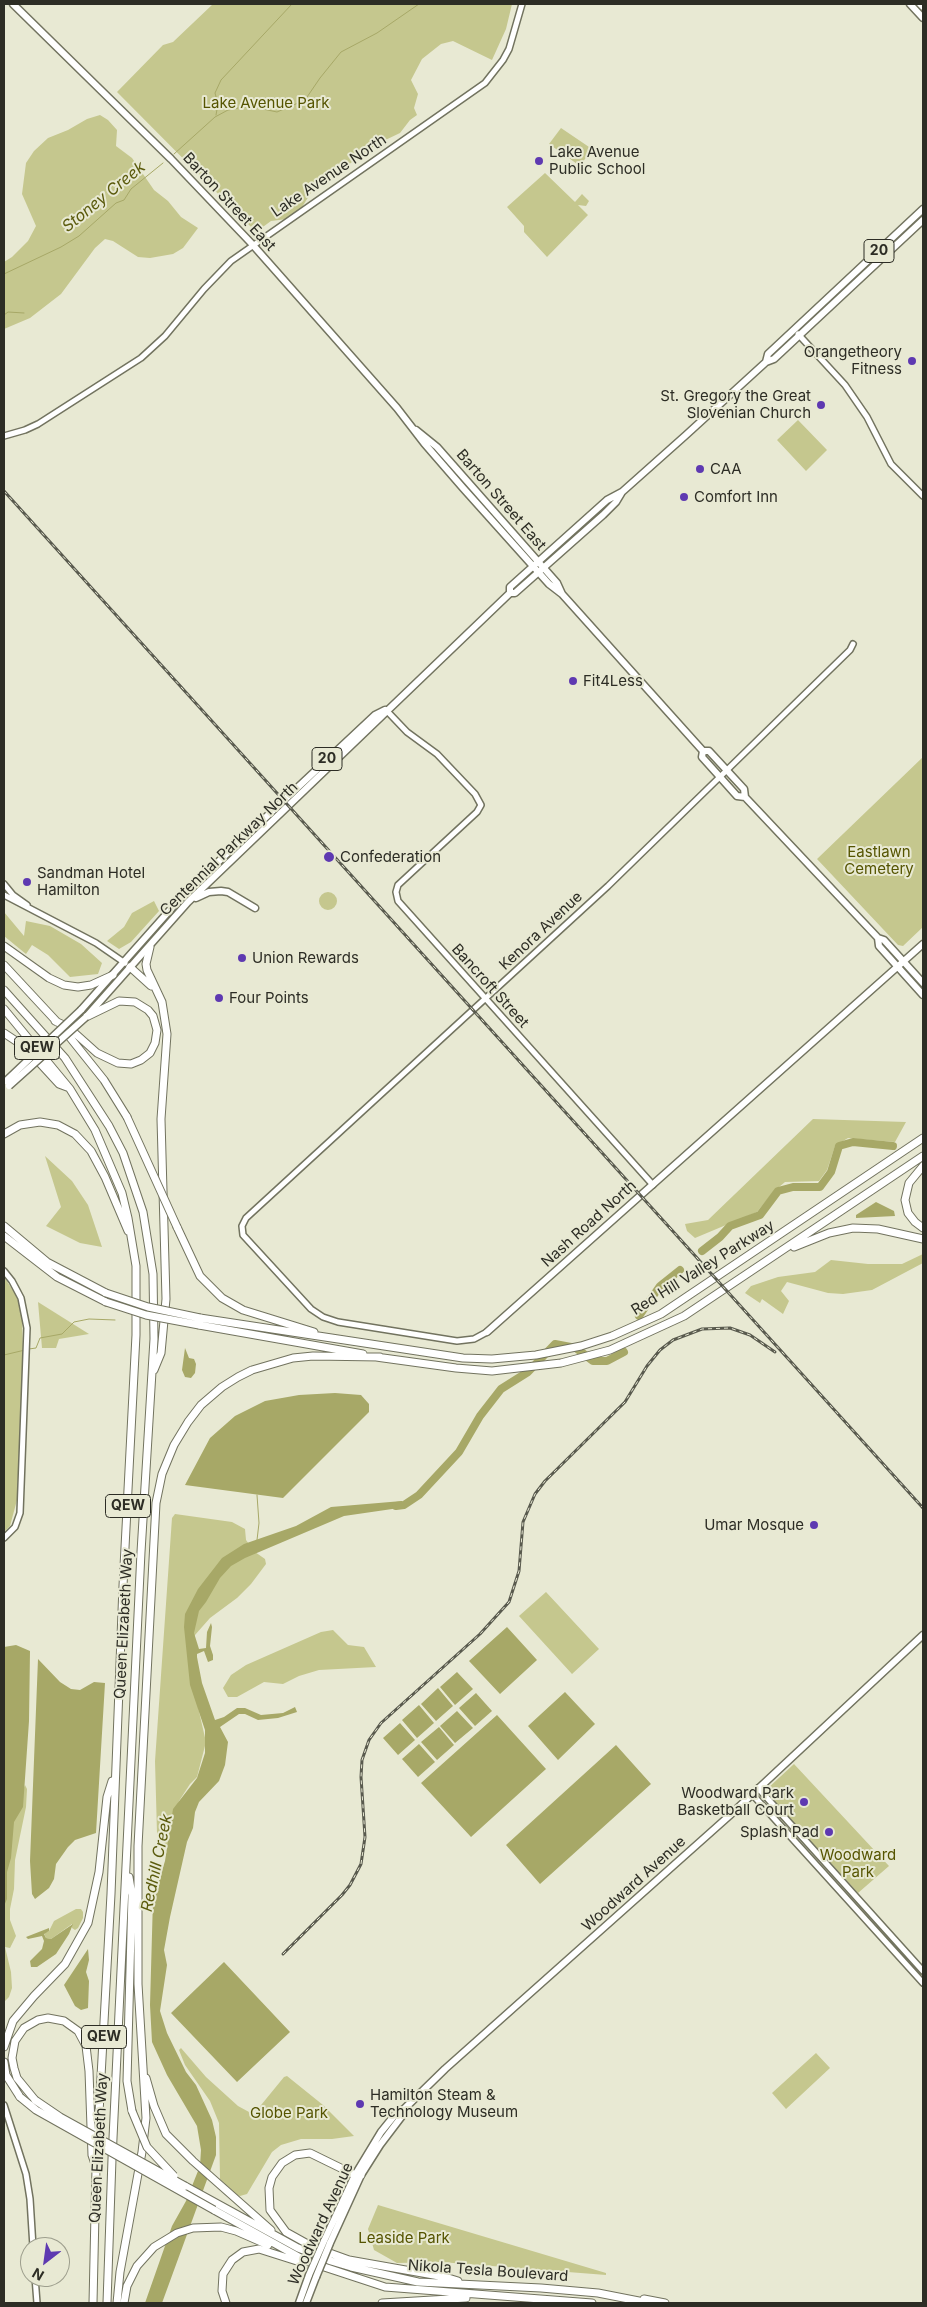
<!DOCTYPE html>
<html>
<head>
<meta charset="utf-8">
<style>
  body { margin:0 }
  #map { position:relative; width:927px; height:2307px; overflow:hidden; background:#e8e9d3; font-family:Inter,sans-serif }
  canvas { display:block }
  .frame { position:absolute; inset:0; border:5px solid #2d2d25; pointer-events:none }
  .north { position:absolute; left:20px; top:2237px; width:50px; height:50px; box-sizing:border-box; background:#e8e9d3; border:1px solid #9d9e8d; border-radius:50%; rotate:210deg; font-size:14px; font-weight:700; line-height:20px; text-align:center; color:#2d2d25 }
  .north::after { content:''; display:block; margin:auto; width:18px; height:22px; background:#5e39b1; clip-path:polygon(50% 0,100% 100%,50% 72%,0 100%) }
</style>
</head>
<body>
<div id="map">
<canvas width="927" height="2307"></canvas>
<div class="frame"></div>
<div class="north">N</div>
</div>
<script>
const g = document.querySelector('canvas').getContext('2d');
g.lineJoin = 'round';
function fill(path, color) { g.fillStyle = color; g.fill(path, 'evenodd'); }
const poly = rows => new Path2D(rows.map(r => 'M' + r).join(''));
function trace(path, color, width, dash) { g.strokeStyle = color; g.lineWidth = width; g.lineCap = dash ? 'butt' : 'round'; g.setLineDash(dash || []); g.stroke(path); }
function label(font, color, halo, rows, align = 'center') {
  g.font = font + ' Inter,sans-serif'; g.lineWidth = 4; g.setLineDash([]); g.textBaseline = 'middle'; g.strokeStyle = halo; g.fillStyle = color; for (const [text, x, y, turn = 0] of rows) {
    g.save(); g.translate(x, y); g.rotate((+turn || 0) * Math.PI / 180); g.textAlign = isNaN(turn) ? turn : align; if (halo) g.strokeText(text, 0, 0); g.fillText(text, 0, 0); g.restore();
  }
}
fill(poly([
  [213,4,512,4,506,29,492,60,453,41,441,44,422,59,411,80,418,94,414,108,417,115,410,120,400,133,377,144,312,191,299,212,287,219,271,221,256,232,117,92,163,45,173,42],
  [100,115,108,120,117,130,116,146,132,158,154,190,168,201,181,217,198,228,183,248,173,254,150,258,138,257,113,241,105,239,95,248,61,294,30,318,4,329,4,262,12,257,28,241,36,226,22,194,26,163,34,151,48,138,68,130,87,119],
  [561,128,592,149,580,166,549,144],
  [545,173,575,202,582,194,589,201,586,206,578,205,588,215,547,257,524,232,524,226,507,207],
  [798,420,827,450,806,471,777,440],
  [923,757,923,927,903,946,898,945,817,859],
  '319 901a9 9 0 1 1 18 0a9 9 0 1 1-18 0Z',
  [154,901,159,911,131,942,119,949,107,941,124,927,132,913],
  [4,912,24,936,26,921,50,926,81,944,102,963,98,974,70,977,48,955,32,945,26,954,4,936],
  [813,1119,906,1122,895,1142,848,1138,835,1146,827,1170,819,1181,785,1182,773,1192,757,1212,695,1238,687,1231,685,1224,708,1220],
  [45,1156,72,1181,88,1205,102,1247,80,1243,46,1226,61,1207],
  [923,1254,923,1263,872,1290,843,1294,828,1293,787,1282,781,1291,789,1301,783,1314,762,1299,760,1303,745,1293,751,1286,778,1277,815,1272,831,1260,868,1264,902,1264],
  [4,1277,16,1295,19,1304,22,1316,23,1357,17,1500,10,1526,4,1532],
  [38,1302,89,1334,59,1339,56,1348,42,1348],
  [175,1514,232,1522,245,1529,246,1540,255,1552,265,1559,266,1564,251,1584,237,1598,210,1618,195,1635,191,1660,195,1694,206,1742,197,1777,190,1784,179,1801,169,1850,157,1833,155,1761,172,1518],
  [546,1592,599,1649,572,1674,519,1616],
  [333,1630,348,1645,364,1647,376,1667,319,1670,299,1676,283,1684,264,1682,237,1697,228,1697,223,1688,231,1675,246,1665,321,1632],
  [794,1764,889,1866,858,1893,767,1793,767,1789],
  [25,1785,27,1789,26,1807,15,1860,14,1889,10,1909,10,1920,16,1936,10,1948,5,1947,11,1972,12,1988,9,1997,4,2002,4,1838],
  [76,1909,81,1909,83,1912,83,1918,78,1928,75,1930,72,1928,72,1924,51,1939,46,1938,44,1933,49,1931,54,1921],
  [181,2048,206,2077,238,2106,249,2112,257,2110,284,2077,287,2076,323,2105,354,2136,332,2139,301,2139,281,2145,272,2152,247,2194,240,2196,237,2195,220,2179,219,2123,210,2101,185,2065,179,2050],
  [816,2053,830,2068,786,2109,772,2093],
  [378,2205,606,2273,606,2275,441,2262,397,2263,374,2250,368,2229]
]), '#c5c78e');
fill(poly([
  [876,1202,894,1211,895,1216,856,1218,856,1215],
  [185,1348,189,1358,194,1359,196,1364,195,1373,191,1378,185,1377,182,1370],
  [335,1393,361,1395,369,1404,369,1412,283,1498,185,1485,210,1438,235,1416,265,1401,299,1395],
  [402,1501,406,1507,344,1516,245,1558,231,1566,220,1578,206,1602,199,1611,194,1633,199,1649,206,1648,207,1632,211,1623,212,1627,210,1646,213,1655,213,1660,208,1662,204,1651,197,1654,197,1657,202,1683,215,1720,224,1717,237,1708,245,1708,261,1715,283,1713,295,1707,297,1712,278,1718,258,1720,245,1714,239,1714,220,1727,228,1742,225,1765,219,1781,199,1802,195,1812,193,1828,187,1842,170,1917,164,1950,167,1965,160,2011,167,2033,186,2072,196,2085,212,2120,216,2137,216,2155,162,2303,145,2303,172,2226,186,2201,200,2166,201,2150,197,2126,167,2075,152,2042,150,2005,153,1899,165,1861,173,1809,197,1778,205,1753,205,1730,190,1685,184,1627,185,1614,198,1589,222,1558,244,1544,296,1526,331,1507],
  [507,1627,537,1660,500,1694,469,1661],
  [16,1645,30,1651,29,1721,23,1807,14,1822,11,1858,7,1872,7,1899,4,1906,4,1647],
  [38,1659,60,1682,71,1689,80,1690,94,1682,105,1683,96,1833,75,1840,68,1847,56,1864,54,1879,49,1888,35,1899,32,1894,30,1861],
  [457,1672,473,1689,455,1705,440,1687],
  [438,1688,453,1706,436,1721,421,1704],
  [565,1692,595,1724,558,1760,528,1726],
  [476,1693,492,1711,475,1726,459,1708],
  [419,1705,434,1723,417,1738,402,1720],
  [457,1711,473,1728,455,1743,440,1726],
  [497,1715,546,1769,471,1837,421,1783],
  [400,1723,415,1740,398,1755,383,1738],
  [439,1727,454,1745,437,1760,421,1742],
  [419,1744,435,1762,418,1777,402,1759],
  [616,1745,651,1784,540,1884,506,1845],
  [73,1924,69,1934,56,1954,37,1967,31,1967,30,1961,42,1949,44,1941,42,1936,28,1939,26,1937,49,1928,49,1931,44,1934,46,1938,51,1939],
  [88,1949,89,1960,86,1972,89,1981,88,2008,81,2010,75,2006,64,1985],
  [224,1962,290,2032,237,2082,171,2013]
]), '#a7a867');
trace(poly([
  [216,115,218,104,215,93,221,80,292,4],
  [174,154,215,117,228,110,249,106,277,112,305,100,320,78,341,52,377,33,419,4],
  [4,274,61,247,79,236,116,203,124,200,131,189,163,163],
  [4,315,8,312,24,313],
  [29,1349,36,1348,40,1338,62,1334,74,1322,89,1319,115,1320],
  [4,1355,25,1350],
  [257,1495,259,1523,257,1540]
]), '#a7a867', 1);
trace(poly([
  [702,1251,720,1237,730,1226,760,1215,778,1191,793,1187,820,1187,831,1172,839,1146,853,1142,893,1146],
  [639,1316,660,1286,680,1270],
  [396,1506,404,1505,419,1495,459,1452,480,1416,501,1389,528,1372,555,1344,576,1348,593,1361,607,1361,624,1352]
]), '#a7a867', 8);
const minor = poly([
  [798,334,845,385,867,417,891,464,923,496],
  [4,436,25,430,38,424,141,358,165,336,204,289,231,261,485,83,503,60,509,49,522,4],
  [386,710,407,732,437,754,475,794,481,805,477,812,398,885,396,892,398,901,653,1185],
  [4,884,13,895,27,905],
  [4,895,96,943,125,963],
  [4,1271,12,1281,21,1298,27,1328,20,1513,15,1527,4,1538],
  [487,1332,474,1339,457,1341,338,1322,323,1317,311,1309,243,1235,242,1226,246,1218,608,886,850,650,853,644],
  [758,1788,923,1971],
  [752,1794,923,1983],
  [4,2105,26,2174,30,2199,33,2247],
  [35,2277,37,2303]
]);
const major = poly([
  [13,4,171,159,252,244,397,408,424,443,463,488,549,584,562,594],
  [910,4,923,18],
  [920,4,923,7],
  [766,362,774,359,923,220],
  [416,430,437,447,557,583,562,594,703,751,702,757,720,777,737,796,745,797,878,938,884,940,923,983],
  [510,593,515,593,603,515,616,502,622,492],
  [703,751,709,751,744,789,745,797],
  [196,898,209,892,221,891,228,892,255,908],
  [878,938,879,946,923,995],
  [81,1010,186,892,375,715,385,710],
  [87,1016,188,902,510,593,510,587,607,500,622,492,686,435,766,362,768,354,923,209],
  [487,1332,923,944],
  [324,2241,355,2175,381,2132,398,2111,403,2110,445,2069,729,1816,923,1635],
  [330,2243,361,2175,380,2145,402,2116,403,2110],
  [299,2303,309,2275],
  [306,2303,316,2277]
]);
const highway = poly([
  [4,946,49,978,64,985,78,987,91,985,113,975],
  [150,947,146,964,147,970,162,1002,167,1034,161,1119,166,1299,161,1353,154,1370],
  [4,965,57,1022],
  [130,967,151,986],
  [4,990,65,1058,109,1126,123,1153,143,1212,153,1274,154,1339,141,1552,112,2159,107,2303],
  [4,1009,70,1089,95,1130,122,1193,128,1218,136,1266,136,1335,123,1586,111,1894,96,2168,93,2303],
  [55,1021,68,1027,97,1053,118,1063,131,1064,141,1060,150,1053,155,1043,157,1030,153,1016,148,1010,135,1002,119,1001,86,1017],
  [64,1030,104,1080,127,1117],
  [4,1033,25,1047,59,1084,67,1087],
  [4,1134,20,1125,40,1122,58,1125,75,1134,91,1151,105,1177,128,1231],
  [923,1166,909,1183,905,1200,908,1213,915,1222,923,1228],
  [4,1226,47,1262,106,1293],
  [177,1227,200,1276,222,1298,243,1310,314,1332],
  [4,1236,57,1277,106,1302],
  [794,1247,829,1233,853,1228,878,1229,923,1239],
  [200,1318,463,1358,492,1359,536,1355,581,1346,612,1336,661,1314,923,1138],
  [199,1325,363,1354],
  [376,1357,456,1368,492,1371,561,1363,610,1350,684,1316,923,1156],
  [129,1877,132,1895,127,2081,132,2111],
  [4,2047,13,2021,34,1996,65,1964,88,1923,99,1872,107,1797,112,1781],
  [4,2062,6,2075,20,2097],
  [146,2078,154,2106,166,2134,193,2161,271,2230],
  [35,2100,17,2078,14,2068,12,2058,15,2041,24,2028,38,2020,48,2018,64,2021,78,2031,86,2046,89,2071,92,2155,95,2164],
  [361,2175,355,2175,310,2153,295,2155,282,2163,272,2177,269,2188,270,2210,286,2232,313,2247,349,2260,445,2277,458,2281],
  [185,2186,298,2248,331,2261,351,2267,418,2282,541,2288,598,2293,649,2303],
  [214,2210,306,2261,385,2287,592,2303],
  [644,2299,665,2303],
  [117,2303,120,2272,142,2152,146,2118,138,1984,138,1846,156,1503,162,1474,174,1445,188,1422,201,1405,222,1387,238,1377,252,1370,293,1358,313,1356,380,1357],
  [124,2303,127,2286,137,2266,154,2247,177,2233,193,2228,221,2227,236,2231,268,2245],
  [226,2303,222,2291,223,2274,232,2260,243,2252,259,2249,300,2262],
  [382,2303,466,2298]
]);
trace(minor, '#72735f', 8);
trace(major, '#72735f', 9);
trace(highway, '#72735f', 9);
trace(minor, '#fff', 5);
trace(major, '#fff', 6);
trace(highway, '#fff', 7);
const rail = poly([
  [4,491,923,1508],
  [283,1954,342,1895,350,1885,361,1864,365,1837,361,1777,362,1760,369,1740,381,1723,480,1634,509,1602,519,1571,523,1522,535,1494,545,1481,625,1402,647,1366,660,1350,673,1340,702,1329,730,1328,750,1335,775,1352]
]);
trace(rail, '#595a4e', 3);
trace(rail, '#e8e9d3', 1, [4]);
const majorBridge = poly([
  [6,1081,81,1010],
  [9,1086,86,1017],
  [309,2275,324,2241],
  [316,2277,330,2243]
]);
const highwayBridge = poly([
  [127,1117,177,1227],
  [106,1293,148,1307,200,1318],
  [106,1302,146,1315,199,1325],
  [20,2097,36,2110,214,2210],
  [35,2100,60,2117,185,2186],
  [132,2111,147,2147,174,2176]
]);
trace(majorBridge, '#72735f', 9, []);
trace(highwayBridge, '#72735f', 9, []);
trace(majorBridge, '#fff', 6);
trace(highwayBridge, '#fff', 7);
for (const [x, y, r, color] of [
  [539,161,5,"#5e39b1"],
  [912,361,5,"#5e39b1"],
  [821,405,5,"#5e39b1"],
  [700,469,5,"#5e39b1"],
  [684,497,5,"#5e39b1"],
  [573,681,5,"#5e39b1"],
  [329,857,6,"#5e39b1"],
  [27,882,5,"#5e39b1"],
  [242,958,5,"#5e39b1"],
  [219,998,5,"#5e39b1"],
  [814,1525,5,"#5e39b1"],
  [804,1802,5,"#5e39b1"],
  [829,1832,5,"#5e39b1"],
  [360,2104,5,"#5e39b1"]
]) { const dot = new Path2D(); dot.arc(x, y, r, 0, 2 * Math.PI); g.fillStyle = color; g.fill(dot); trace(dot, '#e8e9d3', 2); }
for (const [x, y, w] of [
  [879,251,30],
  [327,759,30],
  [37,1048,45],
  [128,1506,45],
  [104,2037,45]
]) { const box = new Path2D(); box.roundRect(x - w / 2, y - 11.5, w, 23, 4); g.fillStyle = '#e8e9d3'; g.fill(box); trace(box, '#2d2d25', 1); }
label('bold 14px', '#2d2d25', null, [
  ["20",879,251],
  ["20",327,759],
  ["QEW",37,1048],
  ["QEW",128,1506],
  ["QEW",104,2037]
]);
label('15px', '#555401', '#e8e9d3', [
  ["Lake Avenue Park",266,103],
  ["Eastlawn",879,852],
  ["Cemetery",879,869],
  ["Woodward",858,1855],
  ["Park",858,1872],
  ["Globe Park",289,2113],
  ["Leaside Park",404,2238]
]);
label('15px', '#2d2d25', '#e8e9d3', [
  ["Lake Avenue",549,152],
  ["Public School",549,169],
  ["Orangetheory",902,352,"right"],
  ["Fitness",902,369,"right"],
  ["St. Gregory the Great",811,396,"right"],
  ["Slovenian Church",811,413,"right"],
  ["CAA",710,469],
  ["Comfort Inn",694,497],
  ["Fit4Less",583,681],
  ["Confederation",340,857],
  ["Sandman Hotel",37,873],
  ["Hamilton",37,890],
  ["Union Rewards",252,958],
  ["Four Points",229,998],
  ["Umar Mosque",804,1525,"right"],
  ["Woodward Park",794,1793,"right"],
  ["Basketball Court",794,1810,"right"],
  ["Splash Pad",819,1832,"right"],
  ["Hamilton Steam &",370,2095],
  ["Technology Museum",370,2112]
], 'left');
label('15px', '#2d2d25', '#e8e9d3', [
  ["Lake Avenue North",329,176,-34],
  ["Barton Street East",229,202,47],
  ["Barton Street East",501,500,49],
  ["Centennial Parkway North",229,849,-44],
  ["Kenora Avenue",541,931,-43],
  ["Bancroft Street",490,986,48],
  ["Nash Road North",589,1224,-42],
  ["Red Hill Valley Parkway",703,1268,-32],
  ["Queen Elizabeth Way",124,1624,-87],
  ["Woodward Avenue",634,1884,-42],
  ["Queen Elizabeth Way",99,2148,-87],
  ["Woodward Avenue",321,2224,-65],
  ["Nikola Tesla Boulevard",488,2271,4]
]);
label('italic 16px', '#5b5b0d', '#e8e9d3', [
  ["Stoney Creek",104,197,-39],
  ["Redhill Creek",157,1863,-78]
]);
</script>
</body>
</html>
